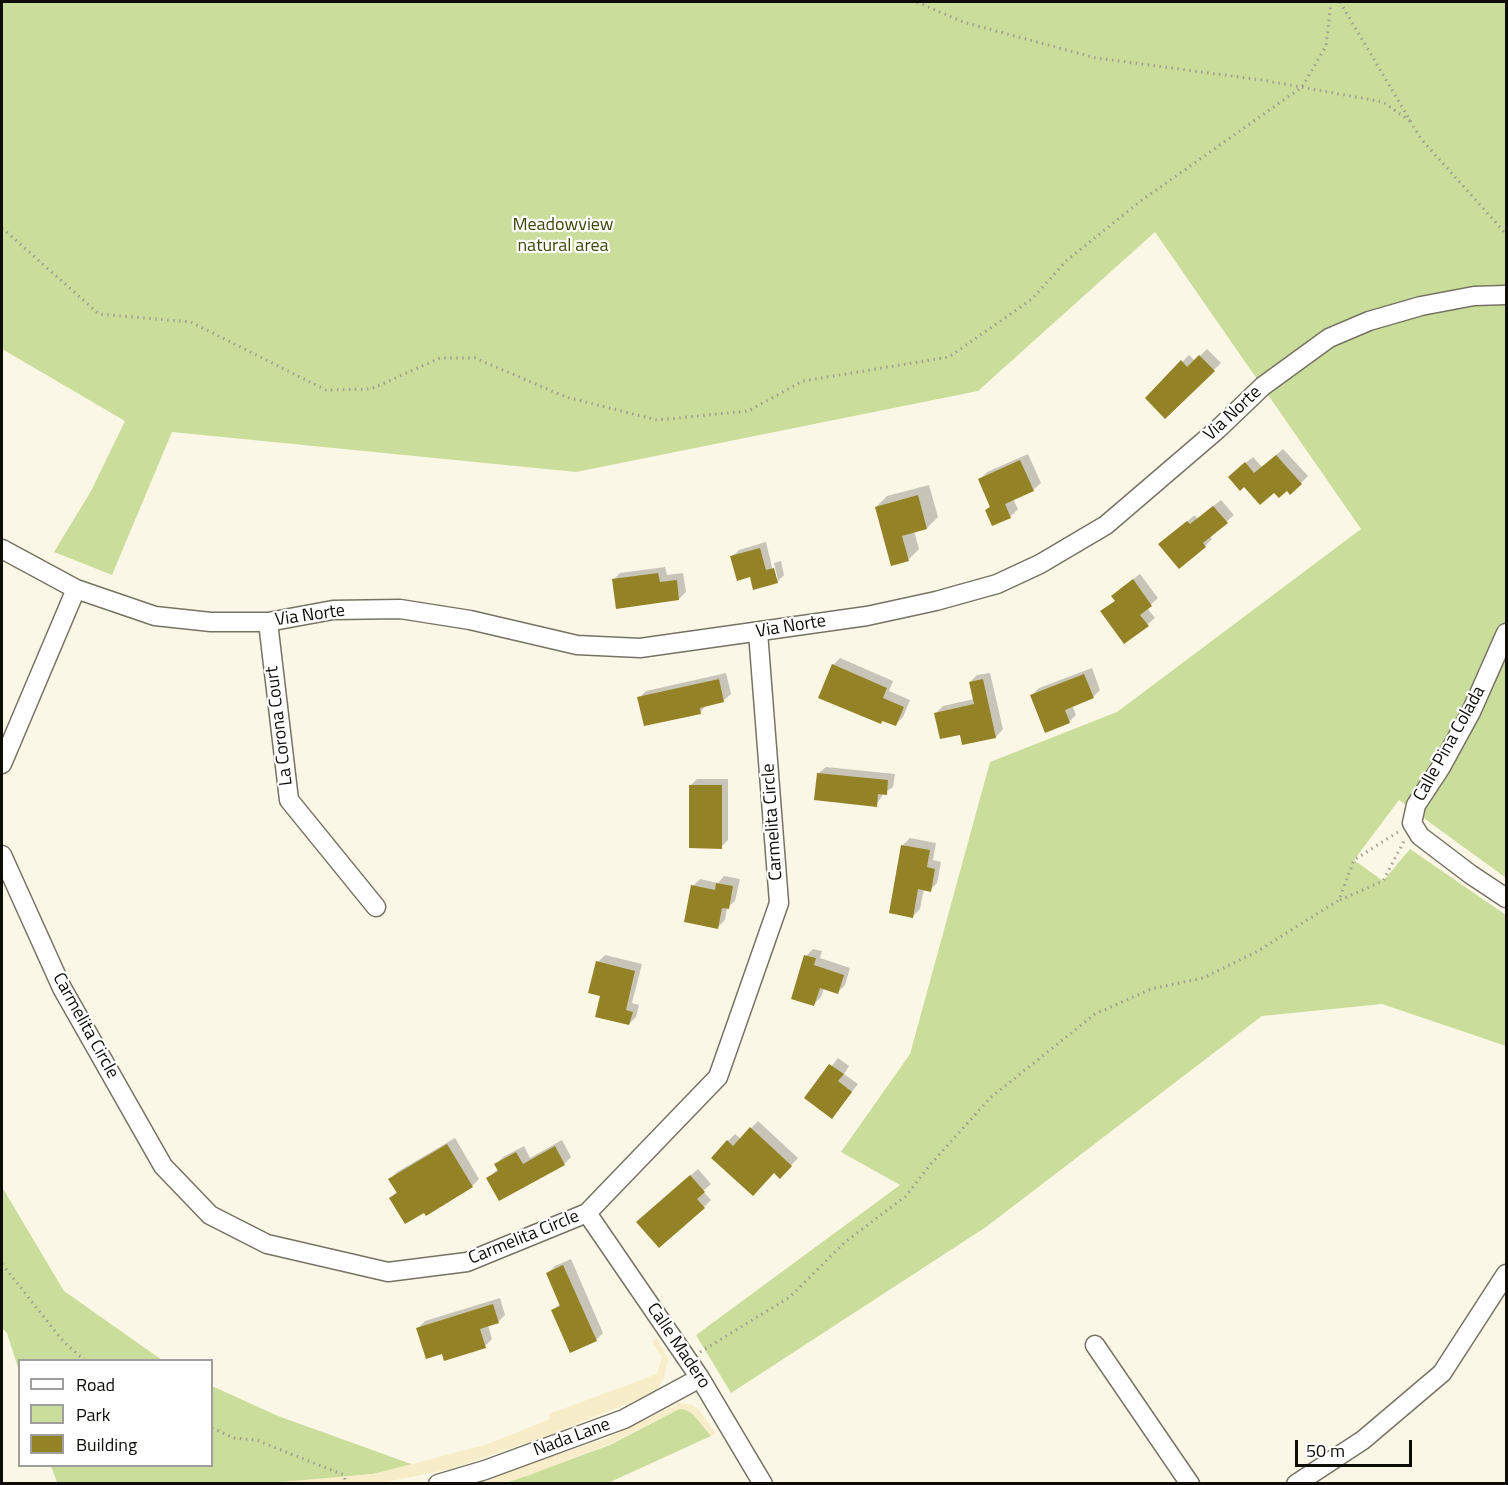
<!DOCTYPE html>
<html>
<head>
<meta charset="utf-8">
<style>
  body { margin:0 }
  #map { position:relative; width:1508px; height:1485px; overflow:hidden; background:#fbf7e6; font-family:"Titillium Web",sans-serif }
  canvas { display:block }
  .frame { position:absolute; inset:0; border:3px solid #0d0c07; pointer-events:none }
  .legend { position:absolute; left:18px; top:1359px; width:195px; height:108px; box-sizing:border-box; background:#fff; border:2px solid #9e9e9c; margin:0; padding:8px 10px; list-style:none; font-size:18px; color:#0d0c07 }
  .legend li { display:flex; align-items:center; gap:12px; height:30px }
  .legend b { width:30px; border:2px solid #9e9e9c }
  .scale { position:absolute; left:1295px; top:1440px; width:117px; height:27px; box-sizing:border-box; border:3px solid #0d0c07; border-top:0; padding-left:8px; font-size:18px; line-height:21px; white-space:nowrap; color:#0d0c07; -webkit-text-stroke:4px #fff; paint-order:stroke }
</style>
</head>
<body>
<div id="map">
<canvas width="1508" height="1485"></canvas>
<div class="frame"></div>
<ul class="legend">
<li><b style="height:8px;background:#fff"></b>Road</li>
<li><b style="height:16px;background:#cbdd9b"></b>Park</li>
<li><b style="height:16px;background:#948227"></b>Building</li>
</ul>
<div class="scale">50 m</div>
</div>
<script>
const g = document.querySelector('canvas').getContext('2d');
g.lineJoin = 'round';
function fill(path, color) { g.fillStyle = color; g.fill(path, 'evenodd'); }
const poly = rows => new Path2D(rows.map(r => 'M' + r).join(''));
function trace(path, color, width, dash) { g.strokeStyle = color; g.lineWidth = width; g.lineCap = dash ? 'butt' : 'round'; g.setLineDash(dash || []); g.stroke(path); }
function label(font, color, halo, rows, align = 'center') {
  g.font = font + ' "Titillium Web",sans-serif'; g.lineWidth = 4.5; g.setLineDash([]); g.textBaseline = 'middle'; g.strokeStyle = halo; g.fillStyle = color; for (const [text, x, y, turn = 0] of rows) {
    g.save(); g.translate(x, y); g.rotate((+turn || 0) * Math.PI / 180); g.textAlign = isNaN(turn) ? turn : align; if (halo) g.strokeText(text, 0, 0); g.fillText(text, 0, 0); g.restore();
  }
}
fill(poly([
  [2,2,1506,2,1506,878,1399,800,1354,860,1383,881,1410,849,1506,915,1506,1046,1382,1004,1262,1016,986,1227,731,1393,696,1335,900,1185,841,1152,910,1054,990,762,1117,712,1361,529,1155,232,978,391,576,472,172,432,112,575,54,552,91,491,125,421,2,349],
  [2,1187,64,1291,162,1360,20,1360,19,1371,7,1333,2,1328],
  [212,1386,278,1416,414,1465,373,1474,270,1484,57,1482,51,1466,212,1466],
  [679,1409,686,1409,694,1415,711,1436,608,1483,503,1484,610,1445]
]), '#cbdd9b');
fill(poly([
  [657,1338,668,1359,664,1378,658,1388,644,1397,541,1438,450,1469,381,1483,270,1483,373,1474,485,1445,550,1419,549,1414,657,1374,662,1357,652,1342],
  [680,1403,693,1405,700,1411,716,1434,711,1436,694,1415,686,1410,679,1409,610,1444,530,1475,503,1483,470,1484,610,1437],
  [2,1482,57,1482,188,1483,2,1484]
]), '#f7edc8');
fill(poly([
  [1207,349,1221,363,1165,417,1147,398,1189,355,1195,361],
  [1283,449,1308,476,1301,483,1274,491,1237,470,1253,457,1262,467],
  [1028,454,1041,483,1033,490,1013,499,1018,509,1011,516,993,524,986,510,991,505,980,479,987,472],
  [929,485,938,517,927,528,914,531,919,549,908,560,876,507,887,496],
  [1221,500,1234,515,1210,536,1212,539,1205,546,1167,537,1195,515,1197,519],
  [766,542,775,580,778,580,774,563,781,561,784,575,777,582,751,576,732,557,739,550],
  [665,567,667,575,683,573,686,592,679,599,613,580,620,573],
  [1140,574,1158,598,1147,608,1155,618,1148,624,1102,612,1116,600,1113,596,1120,589],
  [840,658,893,681,889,691,910,700,903,717,896,724,833,665],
  [1092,668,1100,690,1093,697,1072,705,1076,715,1069,722,1032,695,1039,688],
  [726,673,731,694,723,701,708,704,700,712,639,698,646,691],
  [990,673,1003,729,996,737,961,733,936,713,943,706,974,699,970,682,977,675],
  [826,767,895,774,893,787,884,793,876,805,818,774],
  [697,779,728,779,728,840,721,847,690,786],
  [910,838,936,843,933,860,941,862,937,883,930,890,924,889,920,909,913,916,891,912,903,845],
  [724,876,740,879,735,901,727,908,725,920,718,927,693,886,700,879,718,883],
  [813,949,822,951,820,958,850,968,845,985,838,992,824,988,821,997,814,1004,806,956],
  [605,955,642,964,632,1003,639,1005,636,1017,629,1024,598,962],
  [838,1058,849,1066,844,1074,858,1084,832,1117,806,1098],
  [758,1121,798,1158,780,1177,775,1172,753,1194,728,1141,735,1134,741,1139],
  [455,1138,479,1179,472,1186,391,1198,397,1191,390,1179,397,1172],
  [562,1140,571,1157,564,1164,488,1178,498,1169,496,1164,503,1157,524,1146,530,1158],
  [698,1169,711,1184,703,1191,711,1200,704,1207,645,1215],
  [571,1259,603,1333,596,1340,553,1310,561,1303,548,1273,555,1266],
  [500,1298,505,1315,498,1322,488,1325,492,1339,485,1346,443,1353,418,1328,425,1321]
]), '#0003');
fill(poly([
  [1199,355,1215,371,1165,419,1145,398,1181,360,1187,367],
  [1276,455,1302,484,1290,495,1287,491,1279,498,1274,493,1260,505,1244,487,1240,491,1228,477,1245,462,1254,473],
  [1020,460,1034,491,1005,504,1011,518,992,526,985,510,990,507,978,479],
  [918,495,927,529,902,536,909,561,891,566,875,507],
  [1213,506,1228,523,1203,543,1206,547,1179,569,1158,544,1187,521,1190,524],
  [760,548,766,570,774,568,778,583,753,590,750,577,737,581,730,556],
  [658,573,660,582,677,580,679,600,616,609,612,579],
  [1133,579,1152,606,1140,615,1149,626,1124,644,1100,611,1115,601,1111,596],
  [832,664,887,688,883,698,904,707,896,726,882,721,881,724,818,698],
  [1084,674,1094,698,1065,710,1070,723,1045,733,1030,695],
  [719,679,724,702,700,708,701,714,644,726,637,697],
  [983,679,996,738,962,745,960,735,940,739,934,713,974,704,969,682],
  [817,773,888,780,887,795,878,794,877,807,814,800],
  [689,785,722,785,722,849,689,848],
  [901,845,930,850,927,867,935,869,931,892,918,889,913,918,889,913],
  [716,883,733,886,729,909,722,908,718,929,684,922,691,885,715,890],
  [804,955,816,958,814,965,844,975,838,994,820,988,814,1006,791,999],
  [596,961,635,971,626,1010,633,1012,629,1025,595,1017,600,996,588,993],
  [829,1064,844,1074,838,1081,852,1092,832,1119,804,1098],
  [750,1127,792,1166,780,1179,774,1173,753,1196,711,1158,727,1140,733,1146],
  [447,1144,473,1187,426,1216,424,1213,405,1224,389,1198,397,1193,388,1179],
  [555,1146,565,1165,499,1201,486,1178,498,1171,494,1164,516,1152,523,1164],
  [690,1175,705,1192,697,1199,705,1208,659,1248,636,1222],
  [563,1265,597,1341,570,1353,551,1310,560,1306,546,1273],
  [493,1304,499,1323,480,1329,486,1348,444,1361,442,1354,426,1359,416,1328]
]), '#948227');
const minor = poly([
  [2,549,76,589,155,616,211,622,268,622,333,610,400,609,470,620,577,645,640,648,867,616,936,601,997,584,1040,564,1106,525,1218,429,1263,386,1329,338,1369,321,1421,306,1474,296,1506,295],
  [268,622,289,800,376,907],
  [1506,633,1471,712,1441,767,1416,805,1412,823,1420,836,1470,874,1506,898],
  [2,764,76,589],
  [2,855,62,988,163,1166,210,1215,267,1244,388,1272,467,1262,587,1213,718,1077,779,903,758,632],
  [587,1213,700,1378,763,1484],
  [1095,1345,1190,1484],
  [438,1484,485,1470,624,1419,700,1378],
  [1296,1484,1363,1440,1442,1373,1506,1274]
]);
trace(minor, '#767364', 21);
trace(poly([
  [917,2,963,22,1096,58,1262,80,1383,102,1410,121],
  [1340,2,1421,139,1506,234],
  [2,228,99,314,191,322,326,390,371,389,440,358,475,358,566,397,657,420,748,411,803,381,949,357,1032,299,1066,261,1142,200,1302,87,1326,46,1331,2],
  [1340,900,1383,881,1404,841],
  [2,1264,63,1341,84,1360],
  [700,1352,790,1297,845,1242,906,1196,929,1166,990,1098,1095,1014,1151,989,1203,978,1258,951,1339,900,1354,860,1398,832],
  [212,1428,234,1438,256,1440,344,1475,346,1484]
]), '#a19e91', 3, [1.5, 4.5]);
trace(minor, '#fff', 18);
label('18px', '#3b4809', '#fff', [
  ["Meadowview",563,226],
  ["natural area",563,247]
]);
label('18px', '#0d0c07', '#fff', [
  ["Via Norte",1233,414,-43],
  ["Via Norte",310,616,-8],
  ["Via Norte",791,627,-9],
  ["La Corona Court",280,726,-97],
  ["Calle Pina Colada",1450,744,-61],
  ["Carmelita Circle",773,822,-94],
  ["Carmelita Circle",85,1026,61],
  ["Carmelita Circle",524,1238,-22],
  ["Calle Madero",678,1346,56],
  ["Nada Lane",572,1438,-20]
]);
</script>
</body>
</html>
